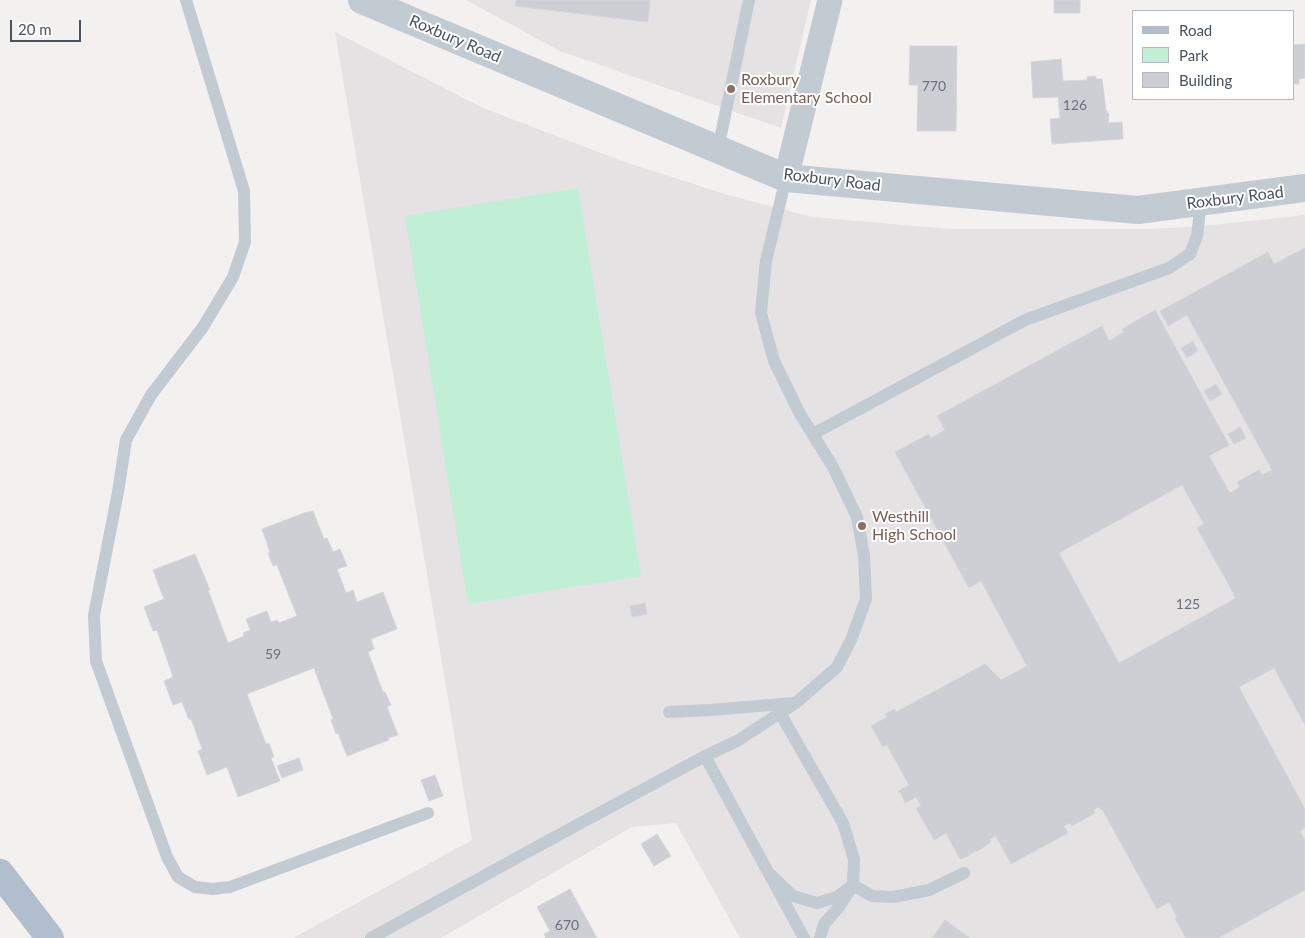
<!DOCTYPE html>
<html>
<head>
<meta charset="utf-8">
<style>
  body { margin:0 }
  #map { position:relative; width:1305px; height:938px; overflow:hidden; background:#f3f1f0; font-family:Lato,sans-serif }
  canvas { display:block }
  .legend { position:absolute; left:1132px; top:10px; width:162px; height:90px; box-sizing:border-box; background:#fff; border:1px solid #b6babf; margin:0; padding:6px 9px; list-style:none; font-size:15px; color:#49525e }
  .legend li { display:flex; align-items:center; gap:10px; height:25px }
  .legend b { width:25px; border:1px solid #b6babf }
  .scale { position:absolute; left:10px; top:20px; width:71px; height:22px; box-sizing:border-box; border:2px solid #49525e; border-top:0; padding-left:6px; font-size:15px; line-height:18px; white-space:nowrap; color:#49525e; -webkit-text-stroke:4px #fff; paint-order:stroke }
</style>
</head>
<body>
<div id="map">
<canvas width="1305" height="938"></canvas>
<ul class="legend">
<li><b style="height:6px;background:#b1bece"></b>Road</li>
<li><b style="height:14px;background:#c0efd6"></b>Park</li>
<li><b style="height:14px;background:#cdcfd5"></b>Building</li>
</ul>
<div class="scale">20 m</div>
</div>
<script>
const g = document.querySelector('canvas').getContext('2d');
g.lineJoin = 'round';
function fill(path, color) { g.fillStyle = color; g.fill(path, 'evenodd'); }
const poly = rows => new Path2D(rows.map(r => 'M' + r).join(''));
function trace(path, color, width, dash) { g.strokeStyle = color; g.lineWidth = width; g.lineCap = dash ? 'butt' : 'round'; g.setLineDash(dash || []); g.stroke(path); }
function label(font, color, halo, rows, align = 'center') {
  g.font = font + ' Lato,sans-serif'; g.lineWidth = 4; g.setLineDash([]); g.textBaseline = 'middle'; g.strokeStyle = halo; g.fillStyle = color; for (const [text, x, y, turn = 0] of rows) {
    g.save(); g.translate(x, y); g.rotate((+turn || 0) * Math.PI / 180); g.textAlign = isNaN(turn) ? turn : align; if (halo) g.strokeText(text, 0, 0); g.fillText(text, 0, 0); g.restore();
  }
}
fill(poly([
  [466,0,811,0,781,128,560,51],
  [335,32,483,108,622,161,728,195,813,217,950,229,1152,229,1213,225,1305,215,1305,938,740,938,676,823,632,827,441,938,293,938,472,840]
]), '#e4e2e3');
fill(poly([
  [578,188,641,576,468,604,405,216]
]), '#c0efd6');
const building = poly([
  [516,0,650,0,648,22,515,6,516,0],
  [1054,0,1080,0,1080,13,1054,13,1054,0],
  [1305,44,1305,78,1299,79,1299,84,1294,84,1294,45,1305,44],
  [910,46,957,46,956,131,917,131,918,85,909,85,910,46],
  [1061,59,1063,81,1087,80,1087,77,1095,76,1096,79,1102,79,1106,110,1109,114,1108,123,1122,122,1123,139,1052,144,1050,119,1060,118,1058,97,1033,98,1031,62,1061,59],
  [1305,248,1305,725,1274,668,1239,687,1305,809,1305,828,1300,831,1305,840,1305,890,1218,938,1186,938,1175,918,1177,917,1169,902,1157,909,1102,809,1101,810,1099,807,1093,810,1095,813,1072,826,1070,823,1064,826,1068,833,1011,864,996,836,990,839,991,842,978,851,975,851,968,856,960,859,946,833,934,840,916,808,921,806,916,797,905,803,900,792,899,793,898,791,909,785,887,745,883,747,871,726,887,717,885,714,894,709,896,712,985,664,1001,680,1027,666,981,581,969,588,895,452,929,434,931,438,945,430,937,416,1102,326,1109,341,1124,332,1122,329,1155,310,1229,445,1209,456,1230,493,1240,487,1237,482,1259,470,1262,475,1272,470,1187,315,1168,326,1160,311,1268,252,1274,264,1305,248],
  [1182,485,1204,524,1197,528,1236,598,1119,663,1059,553,1182,485],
  [1193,341,1198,351,1187,358,1181,348,1193,341],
  [1216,384,1222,394,1210,401,1204,391,1216,384],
  [1240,427,1246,438,1234,444,1228,434,1240,427],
  [313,511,324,539,327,538,333,552,340,549,347,566,337,569,346,593,353,590,357,602,383,592,397,629,371,639,374,649,368,652,383,692,385,692,391,705,387,707,398,735,388,738,389,740,347,756,338,733,336,734,331,720,333,719,314,668,247,694,266,744,269,743,274,757,271,758,280,781,238,797,227,767,207,775,198,751,202,749,191,719,189,720,182,702,173,705,164,681,173,677,157,630,153,631,144,607,164,599,153,570,195,554,210,590,208,590,228,643,244,636,243,633,250,630,246,619,267,611,271,622,277,620,279,623,297,616,277,565,273,566,268,553,270,552,262,529,304,513,313,511],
  [645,603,647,614,632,617,630,606,645,603],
  [299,758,303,770,282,778,277,766,299,758],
  [435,775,443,796,429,801,421,780,435,775],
  [657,834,671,856,654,866,641,844,657,834],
  [570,889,597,938,546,938,544,934,550,931,537,907,570,889],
  [945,920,970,938,932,938,945,920]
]);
fill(building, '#cdcfd5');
trace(building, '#d5d6dc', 1);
trace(poly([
  [186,0,244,191,245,242,233,277,203,327,151,395,126,440,118,492,94,615,96,661,167,857,178,877,195,887,213,889,230,887,428,813],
  [718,149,749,0],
  [813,434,1025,320,1169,268,1190,254,1197,236,1201,202],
  [669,712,710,710,794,703],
  [780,713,843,823,854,859,853,885,839,907,824,924,820,938],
  [705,756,804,938],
  [768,872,793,896,817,903,837,897,853,885,872,896,893,897,929,890,964,873],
  [371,938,542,844,705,756,737,741,797,702,837,667,851,640,866,599,864,556,857,517,833,467,800,414,774,361,761,313,766,261,786,178]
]), '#c2cad2', 12);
trace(poly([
  [786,178,830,0]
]), '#c2cad2', 25);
trace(poly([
  [362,0,786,178,1138,210,1305,188]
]), '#c2cad2', 28);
trace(poly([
  [0,873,50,938]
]), '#b1bece', 28);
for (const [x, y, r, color] of [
  [731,89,5,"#8d6e63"],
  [862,526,5,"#8d6e63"]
]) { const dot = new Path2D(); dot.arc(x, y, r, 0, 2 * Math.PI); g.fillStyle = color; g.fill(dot); trace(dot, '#fff', 2); }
label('14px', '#6a717c', null, [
  ["770",934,86],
  ["126",1075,105],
  ["125",1188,604],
  ["59",273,654],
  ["670",567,925]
]);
label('16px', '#49525e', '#fff', [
  ["Roxbury Road",455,39,23],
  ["Roxbury Road",832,180,7],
  ["Roxbury Road",1235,198,-7]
]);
label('16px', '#785e54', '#fff', [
  ["Roxbury",741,80],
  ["Elementary School",741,98],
  ["Westhill",872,517],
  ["High School",872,535]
], 'left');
</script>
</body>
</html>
